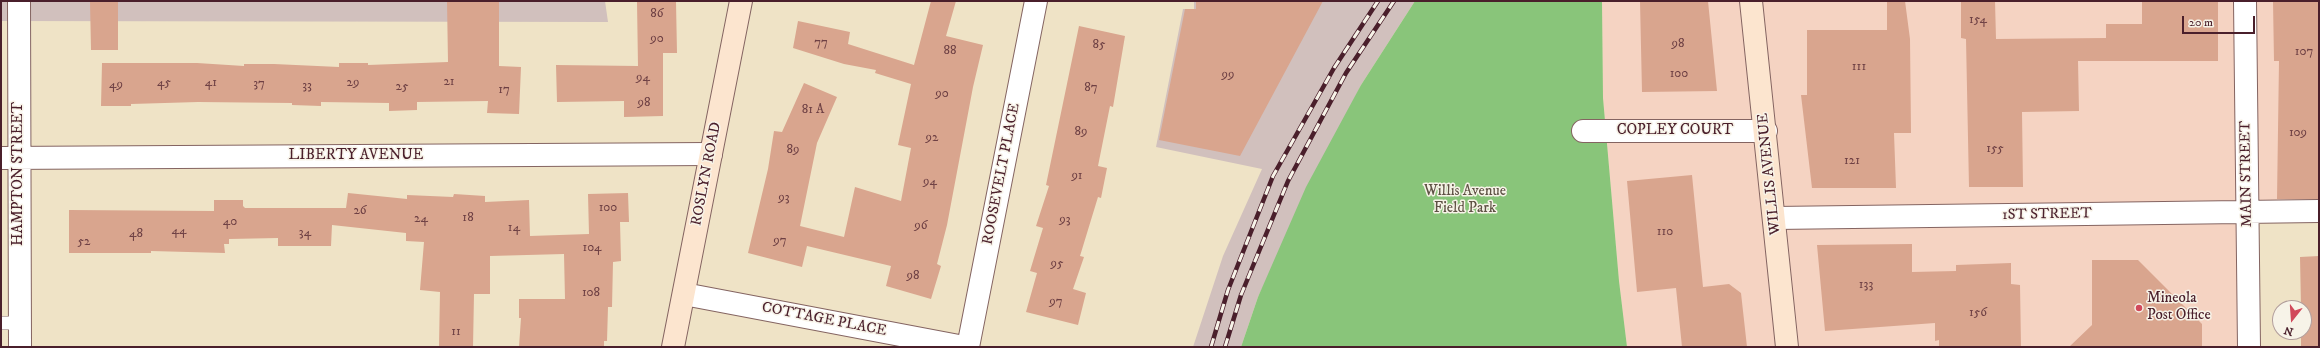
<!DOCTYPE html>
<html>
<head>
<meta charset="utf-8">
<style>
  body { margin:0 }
  #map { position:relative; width:2320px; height:348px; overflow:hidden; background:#efe3c6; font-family:"IM FELL DW Pica",serif }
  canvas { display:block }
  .frame { position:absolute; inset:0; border:2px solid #4a1f2b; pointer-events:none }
  .north { position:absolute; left:2272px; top:300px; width:40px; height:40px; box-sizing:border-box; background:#f7f3e8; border:1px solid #b29e9c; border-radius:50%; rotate:197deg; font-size:11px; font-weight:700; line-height:16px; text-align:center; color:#4a1f2b }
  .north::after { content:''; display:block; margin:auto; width:14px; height:18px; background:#d1495b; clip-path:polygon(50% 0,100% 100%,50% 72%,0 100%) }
  .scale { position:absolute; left:2182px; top:16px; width:73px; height:18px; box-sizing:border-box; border:2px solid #4a1f2b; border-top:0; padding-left:5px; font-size:12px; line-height:14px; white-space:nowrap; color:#4a1f2b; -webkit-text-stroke:3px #f7f3e8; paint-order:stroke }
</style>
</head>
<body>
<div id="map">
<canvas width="2320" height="348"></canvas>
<div class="frame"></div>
<div class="north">N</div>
<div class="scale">20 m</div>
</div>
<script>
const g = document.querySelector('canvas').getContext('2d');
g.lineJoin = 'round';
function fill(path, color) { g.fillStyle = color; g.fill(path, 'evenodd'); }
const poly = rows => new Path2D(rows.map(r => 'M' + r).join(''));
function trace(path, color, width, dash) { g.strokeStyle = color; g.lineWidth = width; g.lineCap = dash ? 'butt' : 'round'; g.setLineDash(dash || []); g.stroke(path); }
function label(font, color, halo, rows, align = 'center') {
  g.font = font + ' "IM FELL DW Pica",serif'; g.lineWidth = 3; g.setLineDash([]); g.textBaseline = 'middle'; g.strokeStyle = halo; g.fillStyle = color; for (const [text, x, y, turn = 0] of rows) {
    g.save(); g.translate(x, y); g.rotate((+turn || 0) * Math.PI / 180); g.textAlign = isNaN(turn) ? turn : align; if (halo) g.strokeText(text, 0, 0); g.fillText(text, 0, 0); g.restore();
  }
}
fill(poly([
  [1602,1,2319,1,2319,211,2247,212,2249,347,1627,347,1619,281,1603,98]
]), '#f5d3c2');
fill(poly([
  [1,1,605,1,608,22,1,21],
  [1194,1,1415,1,1361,85,1258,297,1241,347,1193,347,1223,256,1262,169,1156,147,1183,9,1194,9]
]), '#d1c0bd');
fill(poly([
  [1415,1,1602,1,1603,98,1619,281,1627,347,1241,347,1258,297,1306,187,1361,85]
]), '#89c57a');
fill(poly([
  [90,1,118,1,118,50,91,50],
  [447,1,499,1,499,66,521,67,519,114,487,113,488,101,417,102,417,110,389,111,389,103,321,102,321,106,292,105,292,103,198,102,131,104,131,106,101,106,102,63,197,63,244,66,244,64,274,64,339,67,339,63,368,63,368,65,448,62],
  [931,1,956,1,946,36,983,45,973,87,947,225,937,264,941,266,931,299,886,286,891,266,807,246,802,267,748,253,768,169,774,131,782,132,804,83,837,97,817,143,800,226,844,237,855,187,901,201,911,148,898,145,911,84,875,73,876,70,844,64,793,48,798,21,850,32,848,44,914,65],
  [1196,1,1323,1,1240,156,1159,140,1185,9,1196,9],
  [1640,1,1708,1,1717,91,1642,92],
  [1887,1,1905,1,1910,39,1911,133,1894,133,1896,188,1812,188,1801,95,1807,95,1807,30,1887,30],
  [1961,1,1995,1,1996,39,2106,38,2106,24,2142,24,2142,1,2218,1,2218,61,2078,61,2079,111,2022,112,2023,187,1969,187,1966,39,1961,38],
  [2273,1,2319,1,2319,199,2277,199,2279,61,2274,61],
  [637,2,676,2,677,53,663,53,663,116,624,117,624,101,557,102,556,65,638,66],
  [1079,26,1125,36,1113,107,1110,106,1098,166,1107,168,1101,198,1098,197,1080,256,1084,257,1073,289,1086,293,1078,325,1026,312,1037,273,1030,271,1043,228,1036,226,1049,186,1046,185],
  [1692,175,1703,287,1729,284,1741,293,1747,347,1682,347,1676,288,1637,292,1627,181],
  [348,193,407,199,407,195,453,197,454,194,485,196,485,202,529,200,530,236,589,234,588,194,628,193,629,222,620,222,621,261,613,262,612,307,608,307,607,341,604,341,604,347,519,347,521,318,519,318,519,299,565,299,564,254,490,256,490,294,474,294,473,347,439,347,440,292,420,290,424,242,406,241,406,233,332,225,331,246,278,246,278,238,229,239,229,244,224,244,225,253,151,251,151,253,69,253,69,210,214,211,214,200,243,200,243,206,245,208,346,208],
  [1912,244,1912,272,1956,271,1956,265,2011,263,2011,284,2020,285,2021,347,1939,347,1939,340,1935,341,1935,323,1825,331,1817,245],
  [2319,256,2319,347,2301,347,2301,332,2304,332,2304,308,2301,308,2300,257],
  [2092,260,2138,260,2202,324,2202,347,2069,347,2092,325]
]), '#d9a58e');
const lane = poly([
  [1,323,20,323]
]);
const street = poly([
  [19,1,20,347],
  [2245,1,2249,347],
  [1583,131,1766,131],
  [1,158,711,154],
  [1775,218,2319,211],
  [684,294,964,347],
  [968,347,1036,1]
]);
const secondary = poly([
  [1751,1,1787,347],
  [673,347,741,1]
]);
trace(lane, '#846461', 14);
trace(street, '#846461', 24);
trace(secondary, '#846461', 24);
trace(lane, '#fff', 13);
trace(street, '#fff', 22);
trace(secondary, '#fce5cf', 22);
const rail = poly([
  [1211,347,1228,290,1273,176,1334,68,1378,1],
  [1225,347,1241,295,1288,181,1346,73,1394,1]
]);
trace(rail, '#4a1f2b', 4.5);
trace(rail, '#f7f3e8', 3, [9]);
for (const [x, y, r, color] of [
  [2139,308,4,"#d1495b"]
]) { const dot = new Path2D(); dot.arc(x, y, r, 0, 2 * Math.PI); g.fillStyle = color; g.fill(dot); trace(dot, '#f7f3e8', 1.5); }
label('13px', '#6e4044', null, [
  ["86",657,14],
  ["154",1978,20],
  ["90",657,39],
  ["77",821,43],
  ["98",1678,44],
  ["85",1099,45],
  ["88",950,51],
  ["107",2304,52],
  ["111",1859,67],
  ["100",1679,74],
  ["99",1228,75],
  ["94",643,78],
  ["21",449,82],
  ["45",164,83],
  ["41",211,83],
  ["29",353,83],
  ["37",259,84],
  ["49",116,85],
  ["33",307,86],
  ["25",402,87],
  ["87",1091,88],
  ["17",504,90],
  ["90",942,94],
  ["98",644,103],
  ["81 A",813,110],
  ["89",1081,132],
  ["109",2298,133],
  ["92",932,138],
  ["155",1995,149],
  ["89",793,150],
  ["121",1852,161],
  ["91",1077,176],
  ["94",930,182],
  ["93",784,198],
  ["100",608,208],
  ["26",360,211],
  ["18",468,218],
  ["24",421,219],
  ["93",1065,220],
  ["40",230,222],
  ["96",921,226],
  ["14",514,228],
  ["44",179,231],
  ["110",1665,232],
  ["34",305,233],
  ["48",136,234],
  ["97",780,241],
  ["52",84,242],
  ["104",592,248],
  ["95",1057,264],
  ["98",913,276],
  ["133",1866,285],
  ["108",591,293],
  ["97",1056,302],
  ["156",1978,313],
  ["11",456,332]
]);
label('15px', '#4a1f2b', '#f7f3e8', [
  ["COPLEY COURT",1675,131],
  ["LIBERTY AVENUE",356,156],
  ["HAMPTON STREET",19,174,-90],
  ["ROSLYN ROAD",707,174,-79],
  ["ROOSEVELT PLACE",1002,174,-79],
  ["WILLIS AVENUE",1770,174,-96],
  ["MAIN STREET",2247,174,-91],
  ["1ST STREET",2047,215,-1],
  ["COTTAGE PLACE",824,320,11]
]);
label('15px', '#5d5143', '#f7f3e8', [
  ["Willis Avenue",1465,192],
  ["Field Park",1465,209]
]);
label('15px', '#4a1f2b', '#f7f3e8', [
  ["Mineola",2147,299],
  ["Post Office",2147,316]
], 'left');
</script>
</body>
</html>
